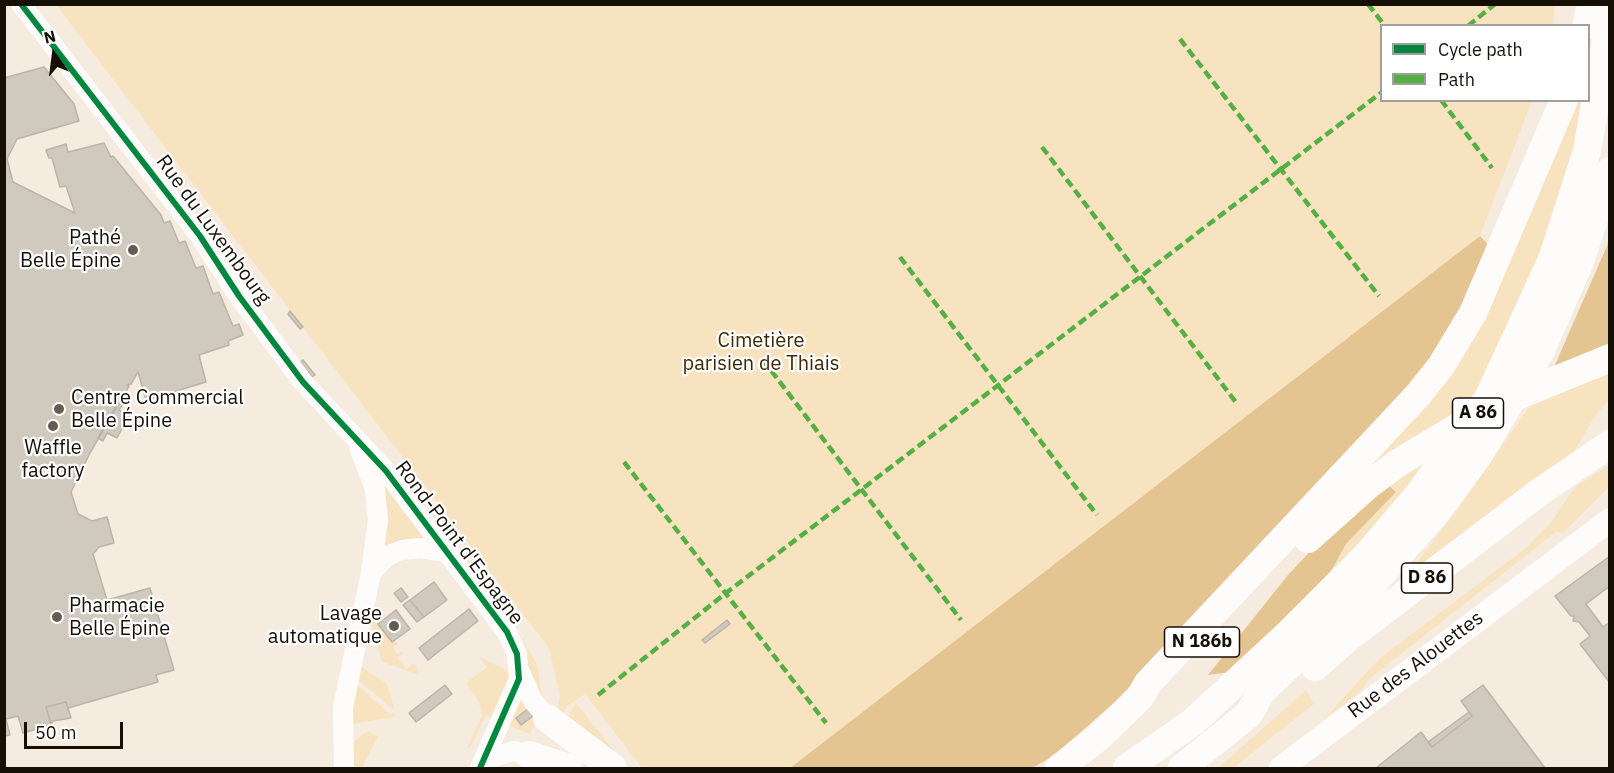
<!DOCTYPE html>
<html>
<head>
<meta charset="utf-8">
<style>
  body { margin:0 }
  #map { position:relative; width:1614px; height:773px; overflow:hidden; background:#f5ecdf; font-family:"IBM Plex Sans",sans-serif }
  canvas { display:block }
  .frame { position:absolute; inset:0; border:6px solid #150f06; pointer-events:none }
  .legend { position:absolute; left:1380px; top:24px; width:210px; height:78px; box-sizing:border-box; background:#fff; border:2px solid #a19f9b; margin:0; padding:8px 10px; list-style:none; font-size:18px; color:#150f06 }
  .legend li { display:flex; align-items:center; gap:12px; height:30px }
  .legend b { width:30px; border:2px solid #a19f9b }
  .north { position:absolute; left:24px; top:24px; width:60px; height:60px; -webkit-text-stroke:4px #fff; paint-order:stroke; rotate:346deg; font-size:16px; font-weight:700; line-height:24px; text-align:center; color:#150f06 }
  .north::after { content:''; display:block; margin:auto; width:21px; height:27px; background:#150f06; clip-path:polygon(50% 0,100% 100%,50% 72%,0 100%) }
  .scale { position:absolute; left:24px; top:722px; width:99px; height:27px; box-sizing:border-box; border:3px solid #150f06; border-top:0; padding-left:8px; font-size:18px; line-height:21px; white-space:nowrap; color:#150f06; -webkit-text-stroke:4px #fff; paint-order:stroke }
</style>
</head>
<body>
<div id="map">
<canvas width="1614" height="773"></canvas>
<div class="frame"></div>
<ul class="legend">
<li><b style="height:8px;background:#00873e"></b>Cycle path</li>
<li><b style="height:8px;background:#55b044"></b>Path</li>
</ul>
<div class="north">N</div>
<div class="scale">50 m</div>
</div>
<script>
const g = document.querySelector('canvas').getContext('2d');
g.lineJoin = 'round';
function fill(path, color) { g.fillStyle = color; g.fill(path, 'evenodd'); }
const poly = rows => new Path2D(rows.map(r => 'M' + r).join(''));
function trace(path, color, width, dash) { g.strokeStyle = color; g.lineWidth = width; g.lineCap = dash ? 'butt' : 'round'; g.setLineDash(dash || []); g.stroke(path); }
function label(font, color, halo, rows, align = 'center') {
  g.font = font + ' "IBM Plex Sans",sans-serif'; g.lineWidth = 4.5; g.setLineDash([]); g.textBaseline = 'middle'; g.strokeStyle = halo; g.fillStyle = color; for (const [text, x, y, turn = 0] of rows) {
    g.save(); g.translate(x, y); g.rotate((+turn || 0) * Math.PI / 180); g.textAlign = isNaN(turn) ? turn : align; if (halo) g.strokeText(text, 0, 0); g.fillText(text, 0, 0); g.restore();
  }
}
fill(poly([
  [56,5,1555,5,1553,25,1382,26,1382,100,1532,101,1480,236,790,768,642,768,585,694,567,706,561,719,557,716,560,695,549,648],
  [1571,101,1587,101,1553,227,1470,403,1364,476,1419,410],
  [1609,367,1609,399,1593,419,1568,462,1432,567,1417,562,1461,505,1533,401],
  [1429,456,1389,513,1327,578,1346,544,1396,492,1387,484],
  [1609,465,1609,487,1562,534,1557,531,1369,679,1361,691,1324,719,1380,658,1526,548,1550,524,1575,487],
  [383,477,432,541,379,553,387,511],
  [374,607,377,608,381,622,378,624,392,642,395,640,398,644,393,647,397,654,404,651,398,658,406,669,414,663,419,670,417,674,382,662,371,624],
  [518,632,537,664,543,701,531,680],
  [481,657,507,671,511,678,494,719,486,715,471,746,467,748,482,716,479,703,466,683,487,667,480,659],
  [360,666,387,684,395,711,357,679],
  [356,684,390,714,396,714,395,717,351,724],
  [1306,690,1314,704,1233,768,1218,768],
  [521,697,538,718,530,734,507,725],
  [576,703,628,768,623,768,567,718],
  [368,731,378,736,362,768,353,768,353,742]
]), '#f8e3c1');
fill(poly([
  [1480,236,1493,250,1468,309,1403,398,1115,702,1052,757,1032,768,790,768],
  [1609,237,1609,347,1554,367,1607,246],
  [1387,484,1396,492,1346,544,1327,578,1231,672,1208,675,1288,575,1334,526]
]), '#e4c490');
const building = poly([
  [44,67,74,104,79,121,17,139,7,159,13,182,75,213,66,186,60,187,52,158,49,158,46,150,66,144,68,152,104,143,111,157,113,156,161,215,164,223,170,221,179,243,185,241,196,268,203,266,213,294,219,292,233,326,239,324,243,335,228,341,229,345,199,355,206,382,146,400,138,372,131,384,127,385,129,386,90,453,71,492,78,514,92,521,107,517,114,543,99,547,93,554,107,600,150,588,174,670,156,675,158,682,68,708,66,702,46,707,51,725,23,733,18,716,6,719,10,735,4,736,4,78,44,67],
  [290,311,303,327,300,329,288,314,290,311],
  [303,360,315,375,312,377,300,362,303,360],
  [119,400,124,402,119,410,129,416,117,438,107,433,103,441,98,438,119,400],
  [1610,556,1610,586,1586,604,1603,627,1610,622,1610,683,1580,644,1590,636,1579,622,1573,621,1574,616,1571,616,1555,596,1610,556],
  [434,582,447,600,424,617,410,600,434,582],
  [401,588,408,597,401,602,394,593,401,588],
  [410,600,424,617,417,622,403,605,410,600],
  [469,609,478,621,428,660,419,648,469,609],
  [396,610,410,629,392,642,378,624,396,610],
  [727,620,730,624,705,643,702,640,727,620],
  [445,685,452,694,416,722,409,713,445,685],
  [1483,685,1545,768,1376,768,1421,732,1432,747,1472,716,1461,701,1483,685],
  [66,702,71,718,53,721,51,724,46,707,66,702],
  [528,709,533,716,521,725,516,718,528,709],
  [1469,712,1472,716,1432,747,1428,742,1469,712]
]);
fill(building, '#d0c9be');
trace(building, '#bcb4aa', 1.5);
trace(poly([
  [21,4,200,236,239,296,303,382,386,471,507,632,517,654,519,679,480,768],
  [371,573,387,556,402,550,420,548,448,552],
  [520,672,533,701,547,718],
  [484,760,514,751,529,755],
  [344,768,343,707,371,573,378,520,375,489,360,450]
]), '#fefcfa', 20);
trace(poly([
  [1281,768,1610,520]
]), '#fefcfa', 24);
trace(poly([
  [1586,26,1591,4],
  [1512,398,1610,358],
  [1308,539,1367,486,1398,463,1471,419],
  [1315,667,1349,637,1541,491,1610,444],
  [547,718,613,768],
  [529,755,569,768],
  [1059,768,1098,738,1140,697,1148,683,1417,396,1441,366,1473,313,1564,100],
  [1127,768,1193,722,1290,632,1365,557,1419,494,1489,397,1553,257,1587,151,1610,16],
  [1182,768,1249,714,1261,692,1355,604,1436,513,1478,456,1540,352,1579,264,1610,171]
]), '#fefcfa', 28);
trace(poly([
  [1368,4,1385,26],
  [1468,26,1495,4],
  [1180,39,1379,296],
  [1441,100,1492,168],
  [1042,147,1238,405],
  [900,257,1097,515],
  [763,360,961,620],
  [624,462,826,723],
  [598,695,726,593,1382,92]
]), '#55b044', 4.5, [9, 4.5]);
trace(poly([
  [21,4,200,236,239,296,303,382,386,471,507,632,517,654,519,679,480,768]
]), '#00873e', 6);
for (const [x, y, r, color] of [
  [133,250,6,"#635c52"],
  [59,409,6,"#635c52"],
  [53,426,6,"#635c52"],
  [57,617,6,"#635c52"],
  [394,626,6,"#635c52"]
]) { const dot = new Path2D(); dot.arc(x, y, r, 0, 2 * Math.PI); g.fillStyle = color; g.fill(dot); trace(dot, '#fff', 2); }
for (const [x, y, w] of [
  [1478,413,51],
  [1427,578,51],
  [1202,642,75]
]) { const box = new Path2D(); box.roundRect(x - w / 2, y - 15, w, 30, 4.5); g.fillStyle = '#fff'; g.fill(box); trace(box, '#150f06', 1.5); }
label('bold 18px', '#150f06', null, [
  ["A 86",1478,413],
  ["D 86",1427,578],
  ["N 186b",1202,642]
]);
label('20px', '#150f06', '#fff', [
  ["Rue du Luxembourg",213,230,54],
  ["Rond-Point d'Espagne",459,543,53],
  ["Rue des Alouettes",1416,665,-37]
]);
label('20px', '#150f06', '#fff', [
  ["Pathé",121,238],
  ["Belle Épine",121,261],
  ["Centre Commercial",71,398,"left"],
  ["Belle Épine",71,421,"left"],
  ["Waffle",53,448,"center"],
  ["factory",53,471,"center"],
  ["Pharmacie",69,606,"left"],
  ["Belle Épine",69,629,"left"],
  ["Lavage",382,614],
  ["automatique",382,637]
], 'right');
label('20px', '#3e2903', '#fff', [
  ["Cimetière",761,341],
  ["parisien de Thiais",761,364]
]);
</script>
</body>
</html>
